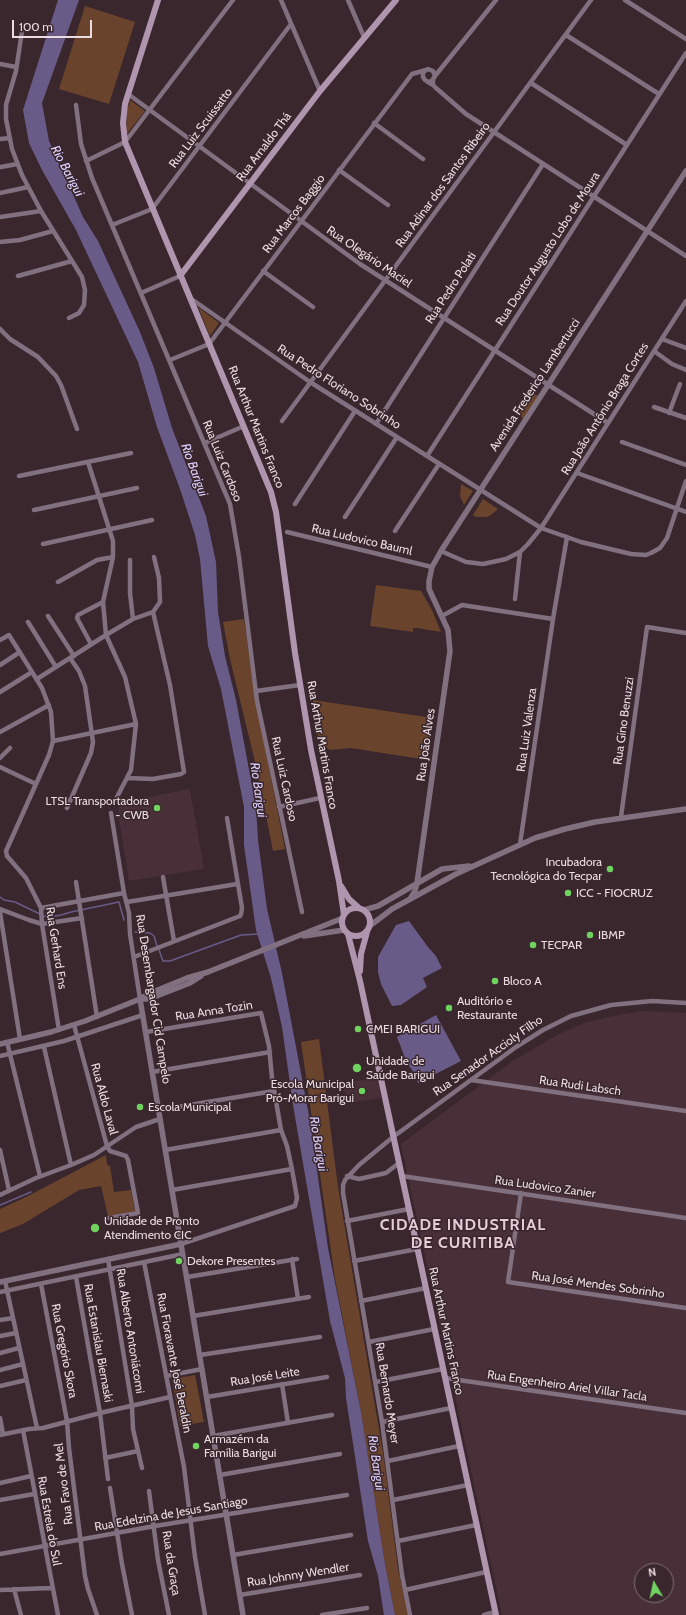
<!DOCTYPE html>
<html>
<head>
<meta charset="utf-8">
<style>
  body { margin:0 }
  #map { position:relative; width:686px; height:1615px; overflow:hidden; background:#3a272e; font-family:Cabin,sans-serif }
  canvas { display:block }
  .north { position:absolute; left:634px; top:1563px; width:40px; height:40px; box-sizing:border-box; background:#3a272e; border:1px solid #806f75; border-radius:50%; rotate:351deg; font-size:11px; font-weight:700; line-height:16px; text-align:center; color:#e9dbe0 }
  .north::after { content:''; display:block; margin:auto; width:14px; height:18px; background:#70d35f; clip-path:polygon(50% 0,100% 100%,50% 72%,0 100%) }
  .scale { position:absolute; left:12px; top:20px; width:80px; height:18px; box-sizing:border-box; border:2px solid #e9dbe0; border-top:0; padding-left:5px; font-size:12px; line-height:14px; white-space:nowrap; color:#e9dbe0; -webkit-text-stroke:3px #3a272e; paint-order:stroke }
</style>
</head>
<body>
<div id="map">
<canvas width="686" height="1615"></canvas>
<div class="north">N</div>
<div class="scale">100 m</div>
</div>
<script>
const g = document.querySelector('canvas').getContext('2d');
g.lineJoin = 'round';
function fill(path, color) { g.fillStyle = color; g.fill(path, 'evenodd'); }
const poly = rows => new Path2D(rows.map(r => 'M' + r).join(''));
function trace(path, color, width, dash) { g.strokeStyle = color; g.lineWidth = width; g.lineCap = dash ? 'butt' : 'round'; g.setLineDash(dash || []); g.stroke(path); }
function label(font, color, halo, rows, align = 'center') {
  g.font = font + ' Cabin,sans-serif'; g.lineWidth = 3; g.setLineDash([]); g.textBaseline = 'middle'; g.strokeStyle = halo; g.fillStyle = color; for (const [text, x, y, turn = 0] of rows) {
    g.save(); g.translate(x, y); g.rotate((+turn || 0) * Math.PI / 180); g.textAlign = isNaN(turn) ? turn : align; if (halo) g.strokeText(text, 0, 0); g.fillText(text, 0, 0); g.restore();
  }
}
fill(poly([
  [190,789,204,869,129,881,119,819,118,803],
  [641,1011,686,1013,686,1615,502,1615,401,1144,513,1061,555,1036,584,1023,609,1017],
  [642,1571,666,1571,666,1595,642,1595],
  [377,1077,381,1098,350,1103,341,1084]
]), '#482f38');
fill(poly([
  [85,6,135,22,109,104,59,89],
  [130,100,145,111,126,135,127,111],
  [198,307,219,323,210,336],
  [531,395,539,395,523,422,520,411],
  [461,484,473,491,464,505,460,496],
  [483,499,498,509,491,515,487,517,476,517,473,515],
  [376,585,421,591,432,610,441,632,417,628,413,628,413,632,370,626],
  [244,619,255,697,285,849,273,851,257,770,230,659,223,622],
  [313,700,433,718,427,760,351,748,330,750,319,742],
  [319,1039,338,1187,383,1453,398,1569,408,1615,395,1615,385,1564,361,1412,335,1279,301,1042],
  [106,1155,107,1165,110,1166,114,1192,131,1190,135,1211,108,1216,101,1186,79,1190,23,1224,0,1233,0,1209,28,1196],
  [195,1375,204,1422,180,1426,172,1379]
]), '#69432b');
fill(poly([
  [58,0,79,0,42,103,49,141,83,217,98,241,140,332,154,368,172,428,206,516,216,562,218,612,225,656,236,700,256,807,258,840,267,909,282,973,310,1121,328,1248,361,1412,385,1564,395,1615,384,1615,378,1576,368,1541,346,1398,345,1378,330,1321,317,1245,293,1105,282,1027,271,978,256,930,244,845,244,807,221,689,208,646,200,559,195,535,180,489,157,427,138,362,76,230,42,170,29,143,23,110],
  [409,921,428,947,436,956,442,968,423,978,427,987,401,1005,392,1006,381,984,378,972,378,957,396,925],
  [436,1015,461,1061,418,1083,415,1074,407,1063,397,1037]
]), '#695b88');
trace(poly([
  [0,897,4,900,15,902,40,914],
  [43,916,49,917,61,915,71,912,119,902,124,920],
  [135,932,150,933,154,936,157,946],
  [159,950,163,961,170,961,241,935,259,934],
  [0,1205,31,1192]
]), '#695b88', 1.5);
trace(poly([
  [281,0,320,91],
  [348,0,364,37],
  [625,0,686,39],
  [22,31,16,71,6,105,6,119,12,149,22,175,41,211,82,277,85,290,84,305,79,313,69,318],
  [566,35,659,94],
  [0,64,16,67],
  [435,76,496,0],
  [433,79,433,85,436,88,466,114,686,256],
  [428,82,432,81,435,76,433,71,428,69,423,72,423,77,425,80,428,82,433,85],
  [531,83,627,145],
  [128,94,360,264,608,423],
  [76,105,81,144,92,178,230,504,239,557,257,701,302,912],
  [374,123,423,159],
  [0,139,10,138],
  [86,161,125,142,233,0],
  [1,167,17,164],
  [339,170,388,205],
  [0,193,28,187],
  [0,217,41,211],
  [112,225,152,209,291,24],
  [0,242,20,240,53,231],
  [263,271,313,307],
  [18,276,72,261],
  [141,293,180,276],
  [190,298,310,382,541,528,581,542,631,554,646,555,651,553,660,548,667,538,686,481],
  [0,329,10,339,38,357,56,376,61,385,77,429],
  [662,339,686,348],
  [654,351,672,364,686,370],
  [170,360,209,344,412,74,426,70],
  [654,407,686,418],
  [669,413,680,384],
  [282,421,591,0],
  [376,424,543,164],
  [622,442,686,465],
  [205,443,244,426],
  [427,456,686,53],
  [88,462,113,541,113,557,103,602,106,635,125,677,136,724,131,770,117,797],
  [577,473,686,512],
  [19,476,131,453],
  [295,504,355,411],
  [34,510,137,488],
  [345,517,397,437],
  [395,531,439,464],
  [287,532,432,567],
  [43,544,152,520],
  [441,551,466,562,483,564,506,559,520,552,528,544,541,528,686,301],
  [130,560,130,593,133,619],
  [58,582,97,560,113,557],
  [515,599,520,552],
  [153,612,160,602,159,578,154,557],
  [48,616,74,656],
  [442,616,462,605,553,619],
  [28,622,56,667],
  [0,640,9,635,42,688,51,712,53,741,49,755,6,851,7,856,26,878,41,908,42,924,59,1030],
  [91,644,77,618,78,615,103,602],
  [0,665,20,652],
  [37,679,106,635,133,619,153,612,170,685,184,772,181,774,153,779,127,778],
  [256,691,300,685],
  [0,692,32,672],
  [0,732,49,705],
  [53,741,136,724],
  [0,758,10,748],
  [0,767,36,784],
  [279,807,320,798],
  [67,808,91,753,93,742,85,686,79,671,70,658],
  [111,813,124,893,129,913,130,934,140,999],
  [621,817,647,627,686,633],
  [520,844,553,619,567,537],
  [163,877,174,941],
  [76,882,97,1017],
  [127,902,237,884],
  [41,908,124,893],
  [0,909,29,920,42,924,82,918],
  [0,912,20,1039],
  [134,957,240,916,241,914,242,908,227,818],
  [74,1025,107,1146,110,1151,126,1156,128,1160,138,1213,109,1218],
  [146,1032,261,1013,269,1046,272,1078,281,1130,287,1146,292,1169,297,1198,295,1206,181,1244],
  [7,1042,40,1176],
  [44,1047,71,1165],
  [0,1056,64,1041,143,1015],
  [152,1072,270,1052],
  [471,1080,686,1111],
  [159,1110,274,1091],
  [0,1150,9,1190],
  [165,1150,281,1130],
  [347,1176,359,1179,386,1173,399,1163],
  [402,1176,686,1218],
  [172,1190,292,1169],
  [521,1193,508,1282,686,1308],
  [0,1195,36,1178,71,1165,94,1155,136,1127,160,1119],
  [347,1221,409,1209],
  [108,1259,132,1406,133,1429,142,1468],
  [292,1259,298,1299],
  [354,1261,417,1249],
  [144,1262,184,1467,195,1557,205,1615],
  [76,1277,100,1413,108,1479],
  [187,1277,297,1259],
  [5,1281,37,1428],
  [41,1284,67,1421,69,1448,85,1576,88,1589,97,1615],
  [0,1292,183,1254],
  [361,1301,426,1288],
  [193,1316,309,1297],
  [0,1320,13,1318],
  [0,1336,16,1333],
  [369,1342,434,1329],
  [0,1353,19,1348],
  [200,1355,320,1337],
  [0,1370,23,1364],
  [166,1376,202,1369],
  [445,1378,686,1413],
  [376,1382,443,1369],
  [282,1384,288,1423],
  [0,1386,26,1380],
  [207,1397,327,1377],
  [0,1418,3,1434],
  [382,1422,451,1408],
  [23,1430,58,1615],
  [0,1435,29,1429,43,1428,100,1413,170,1397],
  [213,1436,332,1415],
  [105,1458,138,1451],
  [388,1461,459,1446],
  [220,1475,340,1454],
  [0,1483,31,1476],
  [110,1488,122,1564,132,1615],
  [149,1491,158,1560,169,1615],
  [0,1500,34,1494],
  [393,1500,468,1485],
  [398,1541,476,1525],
  [0,1554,155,1526,347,1495],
  [233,1555,351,1535],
  [14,1589,21,1615],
  [0,1590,51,1588],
  [405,1590,486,1572],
  [240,1595,360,1575],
  [322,1615,367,1608],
  [410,1615,402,1575,382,1422,343,1193,343,1185,345,1180,359,1165,393,1137,516,1047,543,1030,571,1016,611,1005,652,1001,686,1003],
  [484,1615,495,1612]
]), '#817080', 4.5);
trace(poly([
  [410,899,415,891,417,883,450,651,448,630,429,589,429,581,432,567,441,551,686,171],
  [364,910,378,906,442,869,469,866],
  [371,925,392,909,456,874,535,838,565,829,595,822,686,809],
  [304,936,344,930],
  [140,999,243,1615],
  [140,999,149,999,190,983,201,976],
  [0,1044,51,1032,85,1021,140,999,148,994,187,978,208,972,343,918],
  [0,1282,181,1244]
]), '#817080', 5.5);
trace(poly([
  [158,0,125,104,123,123,125,142,271,492,276,512,295,653,311,750,339,881,344,915],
  [180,276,320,91,396,0],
  [341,886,349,899,359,908],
  '342 922a14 14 0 1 1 28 0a14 14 0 1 1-28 0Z',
  [348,934,360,981,496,1615],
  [360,971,361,954,367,932]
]), '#b095af', 6);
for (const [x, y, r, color] of [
  [157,808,4,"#70d35f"],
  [610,869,4,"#70d35f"],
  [568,893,4,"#70d35f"],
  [590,935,4,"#70d35f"],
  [533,945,4,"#70d35f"],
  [495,981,4,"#70d35f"],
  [449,1008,4,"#70d35f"],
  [358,1029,4,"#70d35f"],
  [357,1068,5,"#70d35f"],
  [362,1091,4,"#70d35f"],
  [140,1107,4,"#70d35f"],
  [95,1228,5,"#70d35f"],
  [179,1261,4,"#70d35f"],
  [196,1446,4,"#70d35f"]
]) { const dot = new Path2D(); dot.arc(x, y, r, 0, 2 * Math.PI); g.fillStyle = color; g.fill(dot); trace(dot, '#3a272e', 1.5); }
label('12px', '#e9dbe0', '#3a272e', [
  ["Rua Luiz Scuissatto",201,128,-53],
  ["Rua Arnaldo Thá",264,147,-53],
  ["Rua Adinar dos Santos Ribeiro",443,185,-54],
  ["Rua Marcos Baggio",294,214,-53],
  ["Rua Doutor Augusto Lobo de Moura",548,249,-57],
  ["Rua Olegário Maciel",369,257,34],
  ["Rua Pedro Polati",451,288,-57],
  ["Avenida Frederico Lambertucci",535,385,-57],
  ["Rua Pedro Floriano Sobrinho",339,387,33],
  ["Rua João Antônio Braga Cortes",605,409,-58],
  ["Rua Arthur Martins Franco",256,427,68],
  ["Rua Luiz Cardoso",222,461,68],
  ["Rua Ludovico Bauml",362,540,13],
  ["Rua Gino Benuzzi",624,721,-82],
  ["Rua Luiz Valenza",527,730,-82],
  ["Rua Arthur Martins Franco",322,745,80],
  ["Rua João Alves",426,745,-82],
  ["Rua Luiz Cardoso",284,779,78],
  ["Rua Gerhard Ens",56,948,81],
  ["Rua Desembargador Cid Campelo",153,999,81],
  ["Rua Anna Tozin",214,1011,-9],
  ["Rua Senador Accioly Filho",488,1056,-35],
  ["Rua Rudi Labsch",580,1086,8],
  ["Rua Aldo Laval",104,1099,75],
  ["Rua Ludovico Zanier",545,1187,8],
  ["Rua José Mendes Sobrinho",598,1285,8],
  ["Rua Alberto Antoniácomi",130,1331,81],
  ["Rua Arthur Martins Franco",446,1331,78],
  ["Rua Estanislau Biernaski",98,1343,80],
  ["Rua Gregório Skora",64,1351,79],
  ["Rua Fioravante José Beraldin",174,1363,79],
  ["Rua José Leite",265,1377,-9],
  ["Rua Engenheiro Ariel Villar Tacla",567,1386,8],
  ["Rua Bernardo Meyer",387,1393,81],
  ["Rua Favo de Mel",64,1484,-97],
  ["Rua Edelzina de Jesus Santiago",171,1514,-10],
  ["Rua Estrela do Sul",49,1521,80],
  ["Rua da Graça",171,1563,81],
  ["Rua Johnny Wendler",298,1575,-9]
]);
label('12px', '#e9dbe0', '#3a272e', [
  ["LTSL Transportadora",149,801,"right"],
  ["- CWB",149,815,"right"],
  ["Incubadora",602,862,"right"],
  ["Tecnológica do Tecpar",602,876,"right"],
  ["ICC - FIOCRUZ",576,893],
  ["IBMP",598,935],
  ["TECPAR",541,945],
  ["Bloco A",503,981],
  ["Auditório e",457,1001],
  ["Restaurante",457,1015],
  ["CMEI BARIGUI",366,1029],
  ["Unidade de",366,1061],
  ["Saúde Barigui",366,1075],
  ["Escola Municipal",354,1084,"right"],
  ["Pró-Morar Barigui",354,1098,"right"],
  ["Escola Municipal",148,1107],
  ["Unidade de Pronto",104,1221],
  ["Atendimento CIC",104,1235],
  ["Dekore Presentes",187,1261],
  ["Armazém da",204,1439],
  ["Família Barigui",204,1453]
], 'left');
label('italic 13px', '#dbcffb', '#3a272e', [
  ["Rio Barigui",67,171,62],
  ["Rio Barigui",194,470,70],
  ["Rio Barigui",258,790,82],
  ["Rio Barigui",318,1144,80],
  ["Rio Barigui",376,1463,82]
]);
g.letterSpacing = '1px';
label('bold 16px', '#e6ccd5', '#3a272e', [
  ["CIDADE INDUSTRIAL",463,1225],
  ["DE CURITIBA",463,1243]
]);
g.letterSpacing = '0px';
</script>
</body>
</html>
